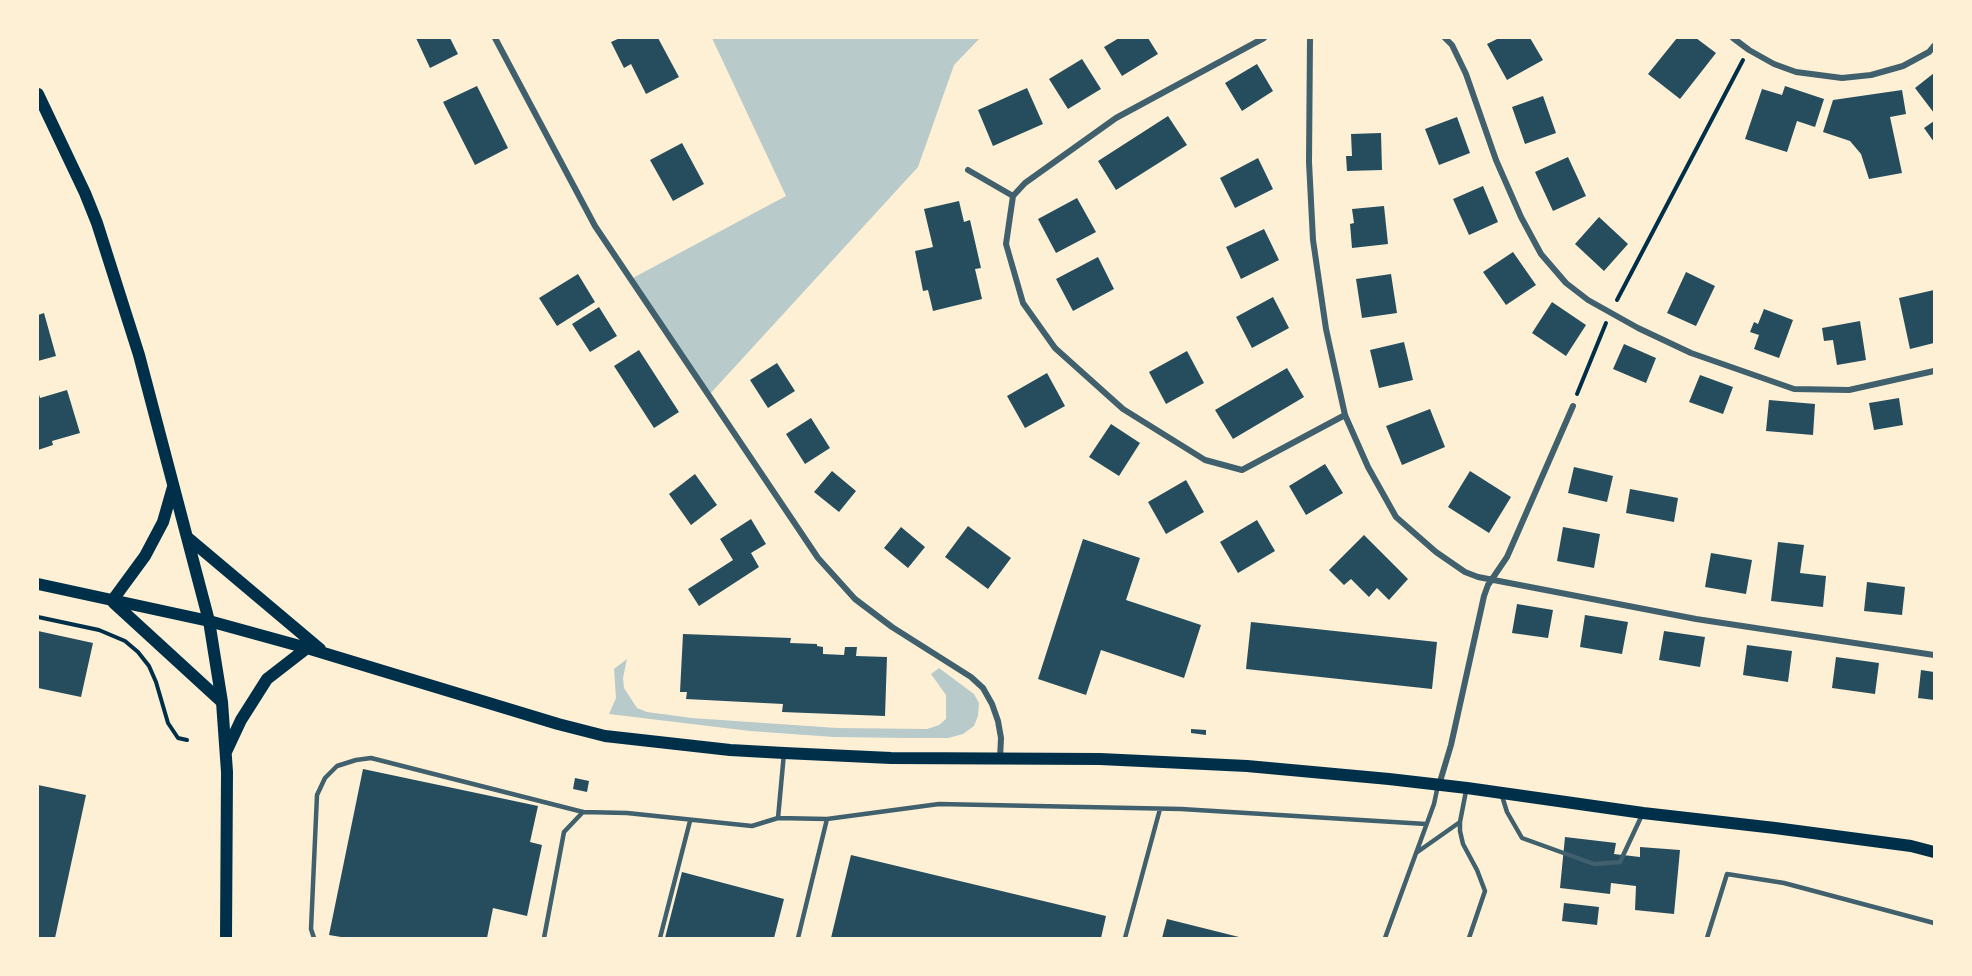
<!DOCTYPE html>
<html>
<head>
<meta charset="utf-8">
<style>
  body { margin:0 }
  #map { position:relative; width:1972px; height:976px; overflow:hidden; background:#fdf0d5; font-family:Georgia,serif }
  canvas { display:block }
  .frame { position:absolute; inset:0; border:39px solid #fdf0d5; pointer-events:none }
</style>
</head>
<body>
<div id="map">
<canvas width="1972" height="976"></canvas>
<div class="frame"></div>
</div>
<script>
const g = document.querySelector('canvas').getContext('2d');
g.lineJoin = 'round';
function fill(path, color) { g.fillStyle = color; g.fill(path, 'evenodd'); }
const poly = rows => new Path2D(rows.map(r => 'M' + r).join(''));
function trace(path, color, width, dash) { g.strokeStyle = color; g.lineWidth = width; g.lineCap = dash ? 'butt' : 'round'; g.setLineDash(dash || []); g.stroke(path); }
fill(poly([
  [712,38,980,38,954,65,918,167,709,395,631,279,786,196],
  [627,659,623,678,624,688,637,708,647,712,692,718,837,728,927,729,939,725,946,719,946,695,931,674,939,668,974,694,979,703,978,716,974,726,963,734,948,738,905,738,834,737,750,731,609,714,616,698,614,669]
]), '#b9caca');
fill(poly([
  [416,38,450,38,458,54,430,68],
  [620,38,658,38,679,77,646,94,631,64,624,68,611,42],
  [1119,38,1148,38,1158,54,1122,76,1104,47],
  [1499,38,1530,38,1543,60,1507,80,1487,44],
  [1677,38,1696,38,1716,53,1680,99,1648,74],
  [1082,59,1101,89,1068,109,1049,79],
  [1257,64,1273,91,1242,111,1225,83],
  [1934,73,1934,113,1915,88],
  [477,86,508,148,475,165,443,102],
  [1785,86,1824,99,1815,127,1797,121,1787,152,1745,139,1762,89,1782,95],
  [1027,88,1043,124,993,146,978,110],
  [1902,90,1906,114,1890,117,1902,173,1869,179,1861,154,1850,141,1823,132,1833,100],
  [1543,96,1556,133,1525,144,1512,107],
  [1168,116,1187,145,1116,190,1098,161],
  [1457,117,1470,153,1439,165,1425,129],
  [1934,121,1934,142,1924,128],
  [1381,133,1382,170,1347,171,1346,156,1352,156,1351,134],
  [682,143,704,184,673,201,650,160],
  [1568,157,1586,196,1553,211,1535,172],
  [1258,158,1273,189,1235,208,1220,178],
  [1483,186,1498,222,1469,235,1453,199],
  [1077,198,1096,232,1056,253,1038,219],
  [959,201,964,222,970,220,981,268,975,269,982,299,933,311,928,290,923,291,915,251,933,247,924,209],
  [1384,206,1388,244,1352,248,1350,224,1354,223,1352,209],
  [1599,217,1628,244,1604,271,1575,244],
  [1264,229,1279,260,1241,279,1226,247],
  [1513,252,1536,285,1506,305,1483,272],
  [1098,257,1114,289,1073,311,1056,279],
  [1686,272,1715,286,1696,326,1667,313],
  [578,274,595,302,557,326,539,298],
  [1391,274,1397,313,1362,318,1356,279],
  [1934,290,1934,343,1910,349,1899,298],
  [1273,297,1289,328,1252,348,1236,317],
  [1552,302,1586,325,1566,356,1532,333],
  [599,307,617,336,590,352,572,324],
  [1764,309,1793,320,1779,358,1754,349,1759,335,1750,332,1754,322,1758,324],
  [44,313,56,356,38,361,38,315],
  [1860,321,1866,360,1837,365,1833,340,1824,341,1822,328],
  [1404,342,1413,380,1379,388,1370,350],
  [1624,344,1656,358,1646,383,1613,369],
  [639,350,679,412,654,428,614,366],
  [1187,351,1204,383,1166,404,1149,372],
  [777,363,795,391,768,408,750,380],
  [1287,368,1304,397,1233,439,1215,410],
  [1047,373,1065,406,1025,428,1007,396],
  [1700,375,1733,387,1723,414,1689,402],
  [67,390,80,433,52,441,53,445,38,450,38,391,40,398],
  [1899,398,1903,425,1874,430,1869,403],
  [1769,400,1815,404,1813,435,1766,431],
  [1430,409,1445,447,1402,465,1386,426],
  [811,418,830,448,805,464,786,434],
  [1111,424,1140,443,1119,476,1089,457],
  [1325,464,1343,493,1306,515,1289,486],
  [1574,467,1613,476,1607,502,1568,493],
  [832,471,856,491,839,512,814,492],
  [1470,471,1511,497,1489,533,1448,507],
  [695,474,717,505,691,525,669,494],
  [1186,480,1204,512,1166,534,1148,502],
  [1630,489,1678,498,1674,522,1626,513],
  [751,519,766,544,751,553,759,567,699,606,688,589,733,560,720,539],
  [1257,520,1275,551,1238,573,1220,542],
  [968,526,1011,558,988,589,945,557],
  [901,527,925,547,908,568,884,548],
  [1563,527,1600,534,1594,568,1557,561],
  [1364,535,1408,579,1389,600,1377,588,1369,597,1351,579,1344,585,1329,570],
  [1083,539,1140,558,1126,600,1201,625,1184,678,1101,650,1086,695,1038,679],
  [1778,542,1804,545,1800,573,1826,576,1823,607,1771,601],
  [1711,553,1752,560,1746,594,1705,587],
  [1867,582,1905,587,1902,615,1864,611],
  [1517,604,1553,610,1548,638,1512,633],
  [1585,615,1628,622,1622,654,1580,647],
  [1251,622,1437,642,1432,689,1246,669],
  [38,631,93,643,81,697,38,688],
  [1664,631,1705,637,1700,667,1659,660],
  [683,634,791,638,790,643,817,644,817,646,823,647,823,654,844,655,845,647,857,647,856,656,887,657,885,716,782,712,783,704,686,699,687,692,680,692],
  [1747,645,1792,651,1788,682,1743,675],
  [1836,657,1879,663,1875,694,1832,688],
  [1921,670,1934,672,1934,700,1918,698],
  [1191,729,1206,730,1206,735,1191,733],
  [363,769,538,806,530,842,542,845,527,916,493,908,487,938,347,938,329,935],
  [575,778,589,781,587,792,573,789],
  [38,785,86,795,55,938,38,938],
  [1565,837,1616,843,1614,854,1640,857,1640,847,1680,850,1674,914,1635,910,1636,886,1611,883,1610,894,1560,888],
  [851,855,1106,916,1101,938,831,938],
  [682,872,784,899,774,938,665,938],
  [1564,903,1599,907,1597,925,1562,921],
  [1167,919,1243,938,1162,938]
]), '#264d5e');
trace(poly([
  [1617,300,1743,60],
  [1577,394,1606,323],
  [38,617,99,630,125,641,138,652,149,666,156,682,168,723,178,738,187,740]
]), '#003049', 4);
trace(poly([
  [784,753,778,818,827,819,939,804,1181,809,1426,824],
  [1466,791,1460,822,1460,831,1463,844,1477,870,1485,891,1469,938],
  [1502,796,1507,812,1522,838,1594,864,1620,862,1642,815],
  [1416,853,1460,822],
  [314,938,311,929,317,795,325,778,337,766,356,760,371,758,583,812,627,813,752,826,778,818],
  [544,938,564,832,583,812],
  [660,938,690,821],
  [798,938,827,819],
  [1125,938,1160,809],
  [1385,938,1434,804,1438,785],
  [1707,938,1727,874,1784,883,1934,923]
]), '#3f606c', 4.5);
trace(poly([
  [495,38,595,226,818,558,855,599,892,627,971,677,983,688,992,704,998,721,1001,738,1000,759],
  [1310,38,1309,162,1313,240,1326,329,1345,415,1368,467,1396,517,1436,552,1465,572,1478,577,1696,619,1934,655],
  [1445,38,1452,45,1466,74,1496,160,1521,217,1541,254,1566,283,1588,300,1638,328,1691,353,1794,389,1849,390,1934,371],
  [1733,38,1749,50,1774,64,1796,72,1842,78,1871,75,1903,66,1929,52,1934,46],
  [968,170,1013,196],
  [1013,196,1006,244,1023,303,1055,348,1123,409,1205,460,1242,470,1345,415],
  [1013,196,1025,183,1116,118,1264,38],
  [1439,785,1451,745,1484,596,1488,585,1507,557,1573,406]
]), '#3f606c', 6);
trace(poly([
  [38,94,85,193,97,223,139,355,209,621,222,702,227,772,226,938],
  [187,537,320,649],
  [38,584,209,621,307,648,558,724,605,736,730,750,784,753,891,758,1100,759,1247,766,1389,779,1467,788,1643,813,1775,828,1911,846,1934,852],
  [112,601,145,556,163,522,173,487],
  [114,603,222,702],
  [226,752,241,720,267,679,307,648]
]), '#003049', 12);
</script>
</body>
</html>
